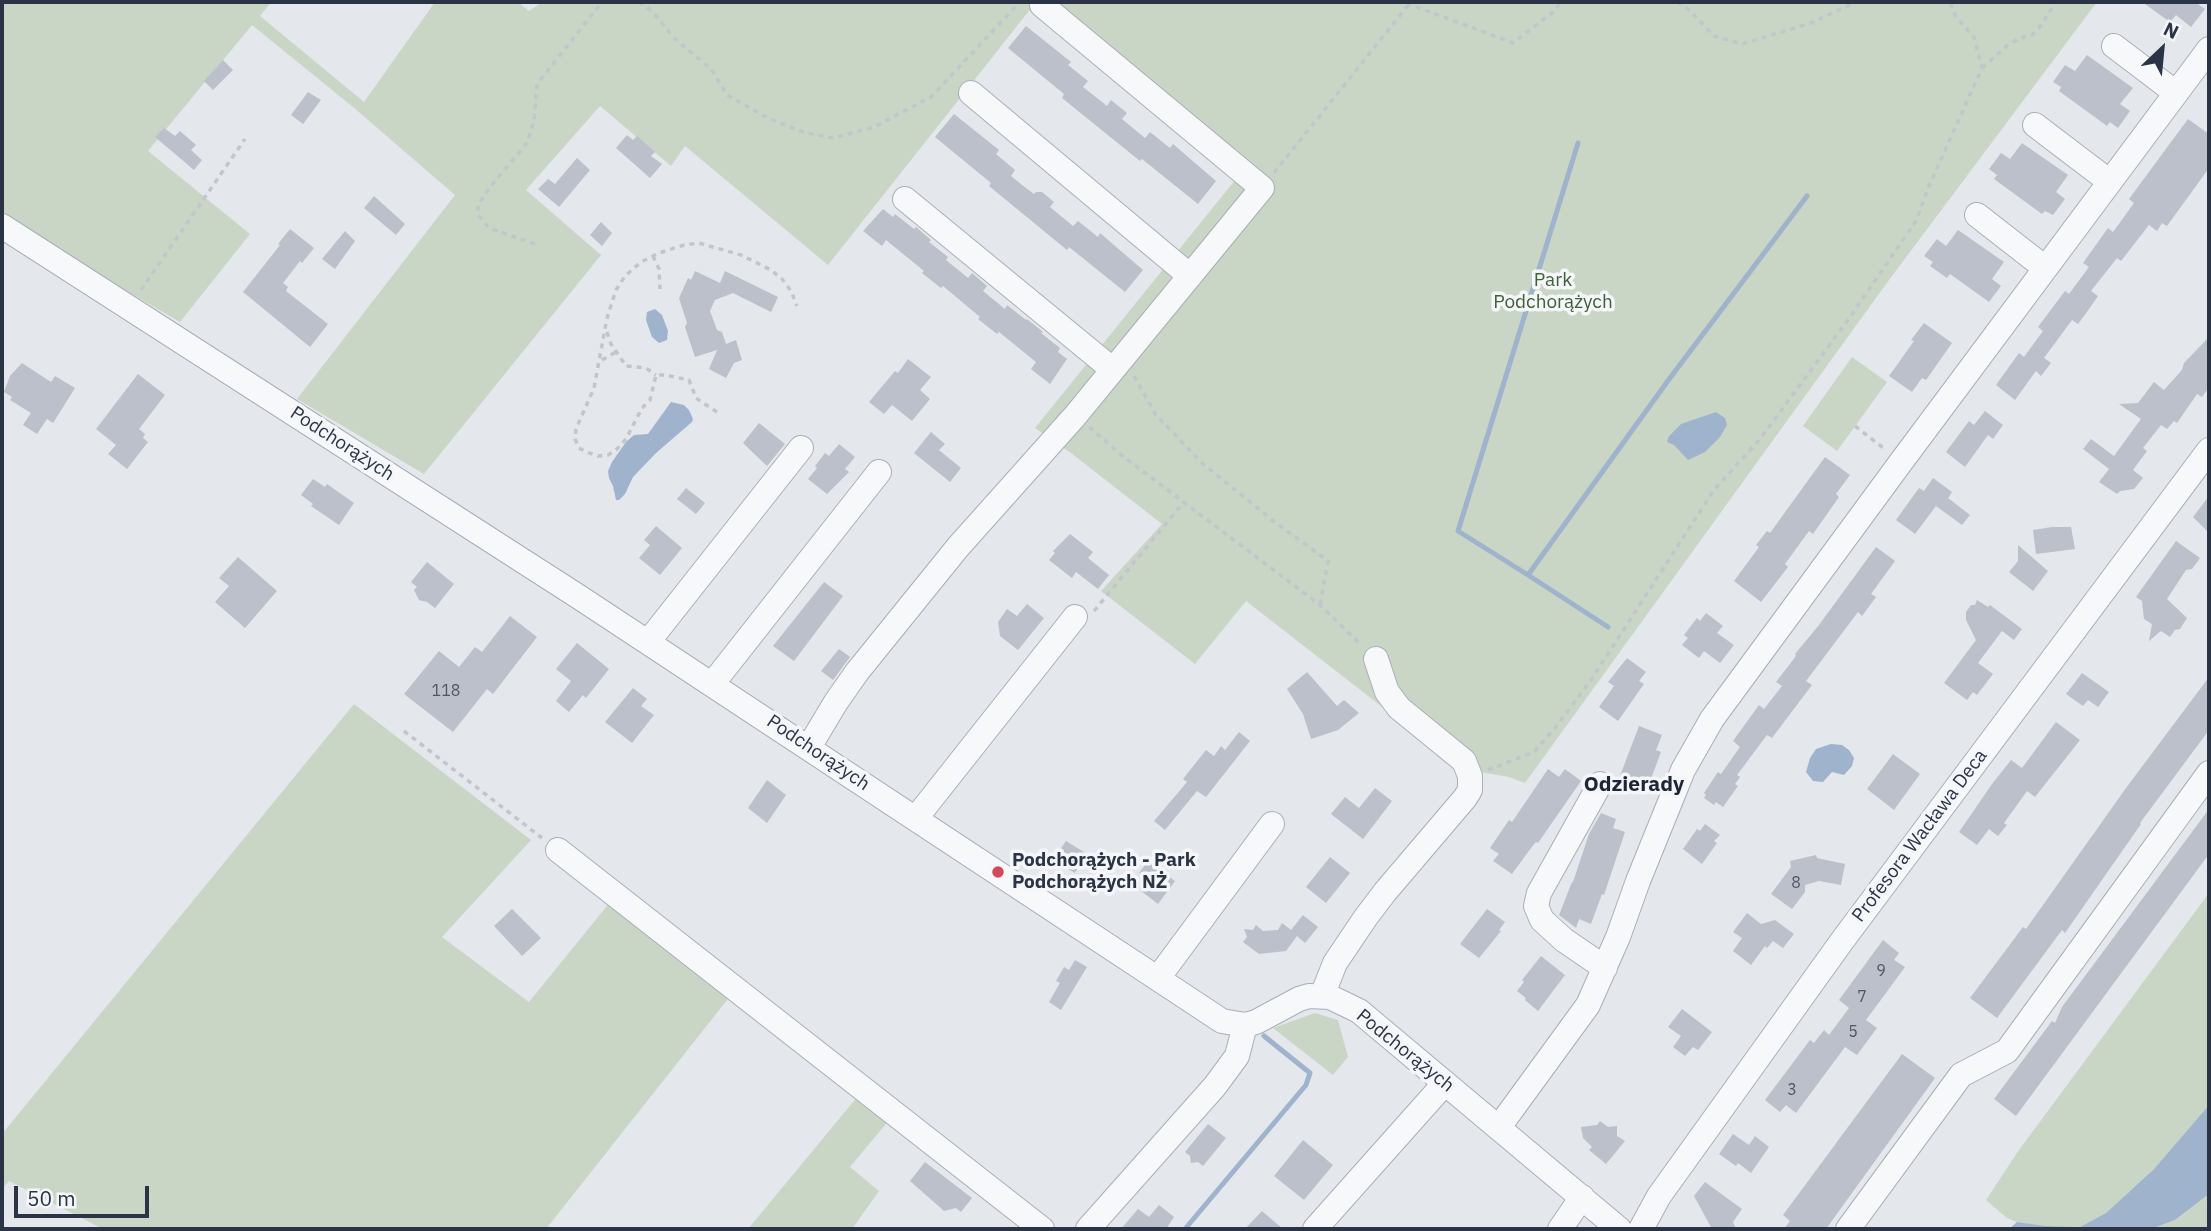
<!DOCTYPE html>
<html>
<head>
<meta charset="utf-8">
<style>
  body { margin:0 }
  #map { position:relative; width:2211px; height:1231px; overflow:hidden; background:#e4e7ec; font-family:"IBM Plex Sans",sans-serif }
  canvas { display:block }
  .frame { position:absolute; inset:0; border:4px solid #2b3445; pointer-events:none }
  .north { position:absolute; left:2127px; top:14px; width:70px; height:70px; -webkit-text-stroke:5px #f4f6f9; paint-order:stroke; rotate:26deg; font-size:19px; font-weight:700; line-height:28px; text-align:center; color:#2b3445 }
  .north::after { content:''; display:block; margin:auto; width:24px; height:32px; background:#2b3445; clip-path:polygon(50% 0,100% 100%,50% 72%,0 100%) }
  .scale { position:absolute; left:14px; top:1186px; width:135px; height:32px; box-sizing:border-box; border:4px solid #2b3445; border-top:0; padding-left:9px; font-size:21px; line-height:24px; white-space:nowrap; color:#2b3445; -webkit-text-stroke:5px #f4f6f9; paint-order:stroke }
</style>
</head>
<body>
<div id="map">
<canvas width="2211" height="1231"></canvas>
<div class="frame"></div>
<div class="north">N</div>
<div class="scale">50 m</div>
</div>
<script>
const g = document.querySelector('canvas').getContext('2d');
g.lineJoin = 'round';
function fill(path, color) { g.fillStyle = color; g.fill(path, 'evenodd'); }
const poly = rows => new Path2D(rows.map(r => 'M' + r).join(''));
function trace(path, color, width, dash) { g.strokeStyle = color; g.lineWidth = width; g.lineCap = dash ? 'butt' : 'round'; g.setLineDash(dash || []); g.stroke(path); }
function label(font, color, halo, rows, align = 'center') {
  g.font = font + ' "IBM Plex Sans",sans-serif'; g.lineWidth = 7; g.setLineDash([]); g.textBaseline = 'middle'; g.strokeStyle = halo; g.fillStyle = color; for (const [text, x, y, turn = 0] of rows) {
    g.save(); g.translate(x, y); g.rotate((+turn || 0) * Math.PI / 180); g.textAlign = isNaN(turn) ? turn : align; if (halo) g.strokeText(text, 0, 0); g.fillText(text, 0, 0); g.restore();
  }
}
fill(poly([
  [3,2,271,2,260,16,364,102,435,2,518,2,529,11,542,2,1036,2,828,265,685,146,671,166,600,106,526,190,601,255,424,474,297,399,455,195,353,107,252,25,148,151,250,234,180,322,60,252,2,214],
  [1049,2,2097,2,1889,280,1525,783,1509,777,1462,769,1246,601,1195,664,1101,591,1162,524,1071,453,1035,428,1248,164],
  [1852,357,1887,382,1837,451,1803,426],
  [354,704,531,840,442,937,529,1002,611,901,731,995,546,1229,103,1229,9,1181,2,1189,2,1134],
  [2209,893,2209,1105,2154,1169,2106,1213,2080,1227,2046,1226,2017,1222,2007,1218,1986,1200,2019,1150],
  [1315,1013,1338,1020,1348,1057,1333,1075,1273,1028],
  [858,1096,890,1119,850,1167,879,1191,852,1229,748,1229],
  [2209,1194,2209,1229,2151,1229,2175,1220]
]), '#c9d6c5');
fill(poly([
  [655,309,662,315,668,331,667,340,659,343,652,337,646,320,647,312],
  [671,402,684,405,689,410,693,419,692,422,656,453,633,477,625,494,619,500,616,500,613,486,609,478,608,471,612,462,626,442,634,435,648,434],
  [1716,412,1725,418,1727,425,1720,437,1705,452,1688,460,1674,445,1667,442,1669,436,1681,424],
  [1831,744,1842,745,1849,750,1854,758,1852,766,1844,775,1832,772,1823,782,1813,781,1806,772,1810,758,1816,749],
  [2209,1105,2209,1194,2175,1220,2151,1229,2009,1229,2017,1222,2046,1226,2080,1227,2106,1213,2154,1169]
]), '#9fb4cc');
trace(poly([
  [1528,575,1458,531,1578,143],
  [1608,627,1528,575,1667,382,1807,196],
  [1185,1229,1306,1085,1310,1073,1264,1036]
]), '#9fb4cc', 5);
fill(poly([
  [2142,2,2195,2,2205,9,2191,27,2176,15,2170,22],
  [1026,26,1071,62,1068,65,1088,81,1083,87,1107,106,1111,100,1127,113,1122,119,1134,129,1145,138,1150,132,1170,148,1173,144,1216,181,1198,204,1142,159,1140,161,1062,98,1064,94,1008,48],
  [2087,55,2133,88,2120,104,2130,111,2118,128,2110,122,2107,126,2059,91,2061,87,2053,82,2065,65,2075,71],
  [223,60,233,70,213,90,204,81],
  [308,92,321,100,303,124,291,115],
  [954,114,999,150,996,154,1015,170,1011,176,1022,185,1034,194,1036,192,1042,192,1054,202,1050,207,1073,226,1078,221,1098,237,1100,233,1143,270,1125,292,1069,247,1067,250,989,186,991,183,935,137],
  [2188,119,2209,134,2209,168,2167,226,2162,223,2157,231,2149,225,2121,261,2117,258,2091,291,2098,296,2089,309,2078,324,2072,320,2044,358,2051,363,2041,376,2036,371,2015,400,1996,385,2019,353,2024,357,2043,331,2038,327,2065,291,2069,294,2089,267,2083,263,2108,228,2113,232,2134,203,2129,199],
  [164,128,175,136,180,131,196,145,191,150,202,160,194,170,155,137],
  [627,135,633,140,637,136,655,152,651,156,662,164,650,178,616,148],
  [2022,143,2068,175,2056,192,2065,199,2053,215,2045,211,2042,214,1994,179,1997,175,1989,169,2001,153,2010,159],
  [577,158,590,170,559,207,538,189,548,179,555,184],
  [374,196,405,224,396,235,364,208],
  [883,209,893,217,895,214,914,229,916,227,931,240,929,242,948,257,946,260,968,278,972,273,987,286,983,291,1005,309,1007,305,1026,320,1027,319,1043,332,1041,333,1060,348,1058,352,1067,359,1050,384,1031,369,1036,362,999,332,997,334,978,319,980,317,943,286,941,288,922,273,924,271,886,240,882,246,863,231],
  [601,222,612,233,602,246,590,235],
  [290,229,314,248,302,263,300,261,283,283,288,287,286,291,328,324,310,347,243,292,280,245,278,244],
  [1958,230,2004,262,1992,279,2001,286,1989,302,1950,274,1947,278,1930,266,1933,262,1924,256,1937,239,1946,246],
  [345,231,355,241,335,269,322,259],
  [695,271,720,283,725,271,778,297,771,312,733,293,715,300,710,311,717,330,722,332,726,344,736,340,742,360,734,363,726,378,709,369,717,350,695,357,685,327,687,323,679,298,688,278,691,280],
  [1924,323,1952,343,1926,380,1922,378,1912,392,1889,376,1914,341,1911,340],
  [2209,337,2209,386,2207,390,2202,397,2197,394,2177,423,2174,421,2167,429,2161,425,2143,448,2147,451,2133,470,2143,478,2134,489,2120,491,2117,494,2099,482,2109,469,2083,449,2091,439,2114,456,2141,419,2119,404,2138,403,2154,382,2164,390,2182,370,2184,363],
  [908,359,931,377,920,390,930,399,912,421,892,405,884,414,869,402,895,371,898,373],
  [22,363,51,382,55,376,75,388,53,423,47,419,37,434,23,425,31,413,10,400,12,397,4,392,10,376],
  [138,374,165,395,139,429,145,434,143,438,148,442,127,469,108,454,116,445,96,429],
  [1985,411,2003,425,1993,439,1988,435,1965,467,1946,452,1969,421,1974,425],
  [759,423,785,444,767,466,743,443],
  [931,432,945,444,939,450,961,468,950,482,914,453],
  [839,444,855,457,845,469,849,472,827,494,808,479,817,468,815,466,825,453,829,456],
  [1825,457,1850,475,1836,494,1839,497,1813,534,1809,531,1785,564,1788,567,1761,602,1734,581,1759,547,1756,545,1767,531,1770,533],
  [1933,478,1952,492,1948,498,1970,515,1962,525,1936,506,1915,534,1896,520,1919,488,1924,491],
  [313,479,325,487,327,484,354,503,339,525,311,506,313,504,301,495],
  [686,488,705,503,696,514,677,499],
  [2209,496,2209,533,2193,517],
  [656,526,682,548,660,575,639,558,650,545,644,540],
  [2052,527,2071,527,2075,549,2036,554,2033,530],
  [1070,534,1093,552,1088,558,1109,575,1098,589,1076,572,1072,578,1049,560,1055,553,1053,551],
  [2176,541,2200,558,2192,569,2186,570,2167,599,2187,618,2180,629,2175,630,2170,637,2161,631,2149,641,2152,624,2144,619,2142,601,2136,597],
  [2018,545,2048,571,2033,591,2009,572,2018,561],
  [1876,547,1895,561,1871,594,1876,597,1862,616,1858,612,1806,681,1812,685,1772,738,1767,735,1737,775,1740,777,1735,784,1738,786,1723,807,1716,802,1714,805,1704,798,1706,795,1704,793,1718,772,1721,774,1740,747,1733,741,1759,705,1764,709,1782,686,1776,682,1796,656,1795,654,1819,625],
  [238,557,277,591,245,628,215,602,229,586,219,578],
  [427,562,454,584,435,608,427,602,419,600,414,590,417,587,411,582],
  [824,582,843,596,794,661,773,646],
  [1977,600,1988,607,1990,605,2022,629,2014,640,2002,631,1978,663,1993,674,1977,695,1973,692,1967,700,1944,683,1976,640,1966,620,1966,612,1971,605,1975,605],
  [1027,604,1044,618,1018,650,1000,636,998,622,1007,609,1017,616],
  [1706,613,1723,626,1717,633,1734,645,1720,663,1704,651,1699,658,1682,645,1688,638,1684,635,1697,618,1700,621],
  [510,616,537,637,493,694,487,689,453,732,404,694,439,651,459,667,475,647,482,652],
  [577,643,609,669,586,698,583,695,569,712,556,701,571,681,556,669],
  [839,649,850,657,833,680,821,671],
  [1627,658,1646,672,1639,681,1644,684,1618,721,1599,707,1614,686,1608,682],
  [1307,672,1337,706,1344,700,1359,713,1338,730,1311,739,1303,714,1287,689],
  [2082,673,2109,692,2098,707,2088,700,2083,706,2066,694],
  [2209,677,2209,730,2140,823,2141,824,2065,933,2062,930,1997,1018,1970,998,2023,927,2026,929,2126,788],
  [633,688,647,699,641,706,654,715,632,743,605,722],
  [2056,722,2080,740,2035,797,2027,791,2004,823,2007,825,1998,836,1989,829,1977,845,1959,832,1992,784,2011,760,2022,768],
  [1639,726,1662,735,1656,750,1661,752,1646,792,1618,781],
  [1239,732,1250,741,1206,797,1197,791,1165,830,1154,821,1187,782,1183,779,1206,750,1214,756,1221,746,1225,750],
  [1893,754,1920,774,1894,810,1867,789],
  [1548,769,1559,777,1565,769,1581,781,1538,843,1536,842,1531,848,1512,874,1493,861,1499,854,1490,848,1509,820,1512,822],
  [767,780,786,795,767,823,748,808],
  [1375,788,1392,801,1363,839,1331,814,1345,797,1359,808],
  [2209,809,2209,854,2016,1116,1994,1099,2052,1021,2055,1023,2062,1007],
  [1601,813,1616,819,1613,828,1625,832,1604,895,1602,894,1591,924,1579,919,1576,928,1559,915,1572,882,1573,882,1589,834],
  [1705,824,1720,835,1714,841,1717,843,1702,864,1683,849,1697,829,1700,831],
  [1066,841,1087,854,1075,873,1053,860],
  [1816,855,1817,858,1845,864,1841,885,1819,881,1805,885,1805,892,1792,909,1771,894,1791,867,1790,861],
  [1330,857,1350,873,1326,903,1306,887],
  [1148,861,1175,881,1158,904,1136,887,1144,877,1139,873],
  [512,909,541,938,522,956,494,926],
  [1487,909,1505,922,1499,930,1501,931,1479,958,1460,944],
  [1747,913,1761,924,1775,920,1794,934,1783,948,1773,941,1767,948,1765,946,1751,965,1733,951,1742,938,1733,932],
  [1303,915,1318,927,1305,943,1297,936,1286,951,1259,954,1243,942,1247,937,1244,929,1253,930,1256,925,1263,931,1278,930,1282,923,1291,930],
  [1883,940,1899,953,1894,960,1905,967,1866,1020,1877,1028,1857,1055,1845,1047,1796,1113,1786,1105,1780,1112,1765,1100,1810,1040,1814,1043,1824,1030,1829,1035,1849,1008,1839,1000],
  [1541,956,1565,975,1538,1011,1525,1000,1526,998,1517,991,1524,982,1522,980],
  [1075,960,1087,967,1061,1010,1049,1002,1060,983,1056,981,1064,967,1069,970],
  [1682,1009,1712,1032,1698,1050,1693,1047,1685,1056,1673,1047,1681,1036,1668,1027],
  [1902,1054,1935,1078,1826,1229,1784,1229,1790,1221,1783,1215],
  [1600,1121,1608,1127,1617,1126,1617,1136,1625,1141,1606,1164,1589,1150,1592,1147,1583,1138,1581,1127,1597,1125],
  [1208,1124,1226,1138,1203,1166,1198,1162,1191,1163,1190,1156,1185,1152],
  [1733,1134,1749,1145,1755,1136,1769,1147,1751,1173,1738,1163,1736,1166,1719,1154],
  [1303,1140,1333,1165,1304,1200,1274,1176],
  [925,1162,972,1198,961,1212,956,1208,944,1211,910,1181],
  [1705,1182,1742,1209,1733,1222,1736,1229,1712,1229,1694,1196],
  [1159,1205,1174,1217,1166,1229,1121,1229,1138,1209,1149,1217],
  [1262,1211,1283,1229,1245,1229]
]), '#bbc0ca');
const minor = poly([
  [2114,46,2176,93],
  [971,93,1190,276],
  [2035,125,2110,182],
  [905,199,1112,369],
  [1977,215,2045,268],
  [2,226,579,597,1222,1021,1245,1025,1256,1022,1299,999,1309,996,1330,997,1359,1011,1619,1229],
  [648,642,801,448],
  [713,683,879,472],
  [809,747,836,702,857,672,958,547,1075,416,1262,188,1042,5],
  [1600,784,1539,893,1536,906,1542,920,1564,940,1605,968],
  [916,818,1075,617],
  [558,850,1042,1229],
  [1158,978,1272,824],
  [1322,996,1335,963,1366,917,1385,892,1465,798,1470,790,1470,776,1464,761,1399,708,1387,692,1376,659],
  [1499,1127,1588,1005,1618,937,1638,881,1683,770,1712,719,1901,462,2209,49],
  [1088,1229,1215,1086,1237,1056,1245,1025],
  [1315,1229,1445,1083],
  [1560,1229,1582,1197],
  [1641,1229,1659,1196,1842,941,2209,450],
  [1848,1229,1961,1075,2007,1051,2209,773]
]);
trace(minor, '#a9aeb7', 26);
trace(poly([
  [639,2,653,12,673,37,711,69,727,95,768,118,803,132,833,138,874,127,931,97,1020,2],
  [1411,2,1409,4,1513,43,1553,12,1561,2],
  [1677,2,1688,9,1714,36,1742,44,1811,23,1856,2],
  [1982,68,2009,44,2023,37,2031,36,2039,28,2056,2],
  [1274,173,1409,4,1407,2],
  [535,244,489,228,478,215,478,205,491,186,527,143,534,121,537,84,602,2],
  [653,256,659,269,660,289],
  [141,290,245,139],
  [607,332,611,344,626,366,646,368,656,375],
  [602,360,616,352],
  [1134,376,1156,415,1202,463,1275,522,1328,561,1320,605],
  [717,412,696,398,689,380,665,375,656,375,650,400,642,408,626,439,616,450,608,455,598,456,586,452,579,448,575,439,576,429,594,388,607,318,616,290,625,276,641,262,659,253,684,245,699,243,741,255,771,270,782,279,791,291,797,306],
  [1855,426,1886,450],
  [1089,427,1124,457,1320,605,1362,646],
  [1094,611,1184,502],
  [404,731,542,838],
  [1488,770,1534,752,1555,728,1591,680,1714,490,1760,439,1848,320,1916,221,1929,186,1982,68,1974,37,1956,17,1950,2]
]), '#c2c5cb', 3.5, [5, 5]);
trace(minor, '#f7f8fa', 24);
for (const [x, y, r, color] of [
  [998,872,7,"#d1495b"]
]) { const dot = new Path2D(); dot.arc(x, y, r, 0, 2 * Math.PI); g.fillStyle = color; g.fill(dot); trace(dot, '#f4f6f9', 2.5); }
label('16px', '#4f5766', null, [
  ["118",446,691],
  ["8",1796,883],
  ["9",1881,971],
  ["7",1862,997],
  ["5",1853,1032],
  ["3",1792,1090]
]);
label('19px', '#3f6138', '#f4f6f9', [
  ["Park",1553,281],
  ["Podchorążych",1553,303]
]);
label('19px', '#2b3445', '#f4f6f9', [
  ["Podchorążych",342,444,33],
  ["Podchorążych",818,753,34],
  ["Profesora Wacława Deca",1920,836,-53],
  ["Podchorążych",1405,1051,39]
]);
label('bold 19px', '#2b3445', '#f4f6f9', [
  ["Podchorążych - Park",1012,861],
  ["Podchorążych NŻ",1012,883]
], 'left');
label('bold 21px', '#1d2536', '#f4f6f9', [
  ["Odzierady",1634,785]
]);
</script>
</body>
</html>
